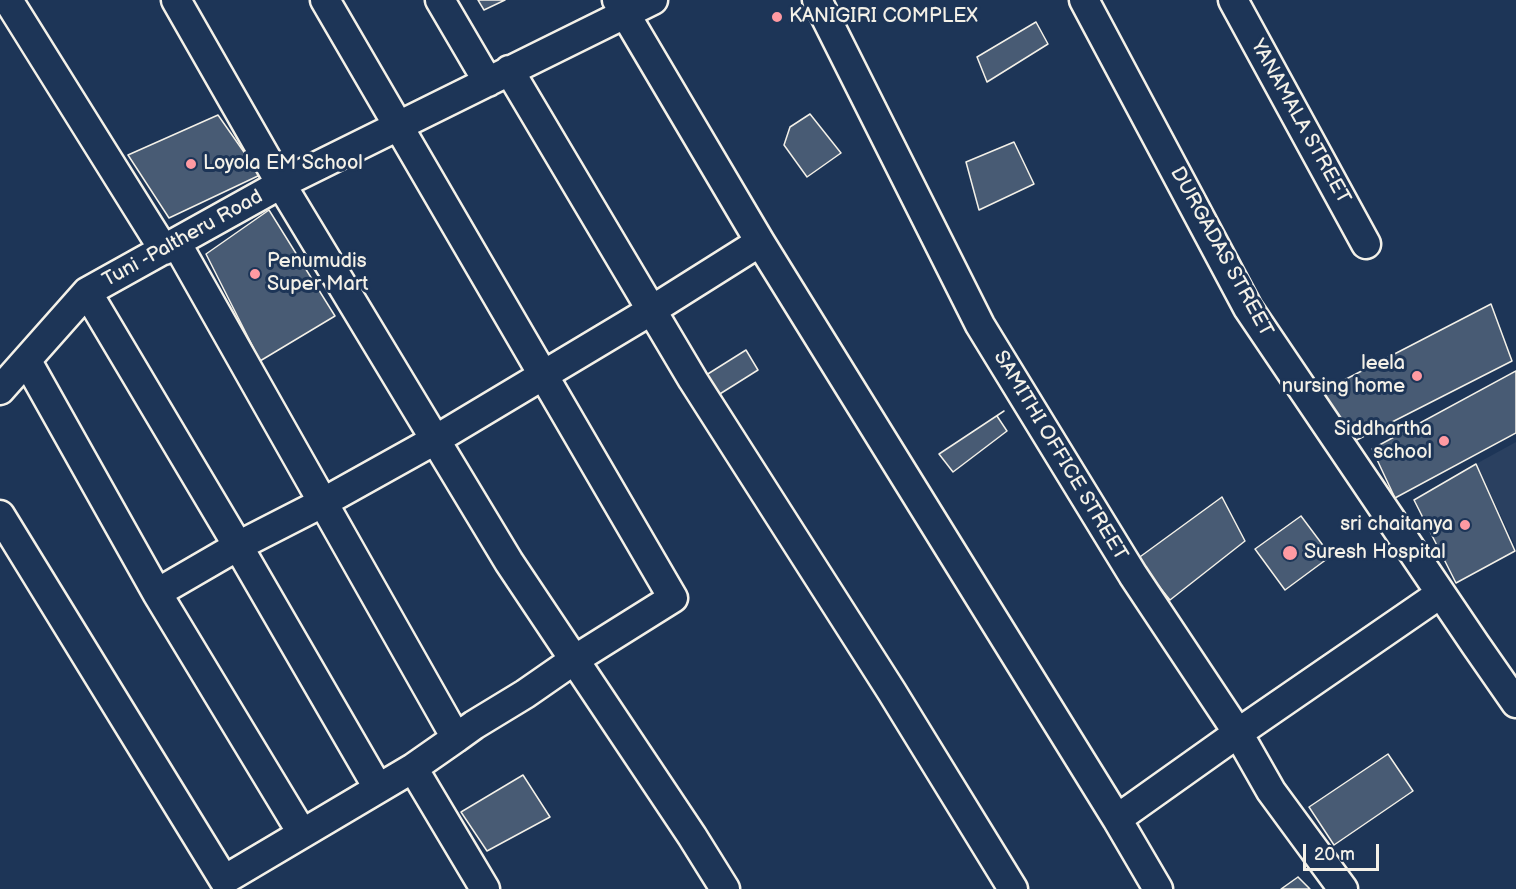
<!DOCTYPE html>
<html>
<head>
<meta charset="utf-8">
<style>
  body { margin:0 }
  #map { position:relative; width:1516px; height:889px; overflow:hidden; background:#1d3557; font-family:"Balsamiq Sans",sans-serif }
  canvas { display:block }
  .scale { position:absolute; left:1303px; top:844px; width:76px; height:27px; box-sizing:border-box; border:3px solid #f4f1e8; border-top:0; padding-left:8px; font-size:18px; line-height:21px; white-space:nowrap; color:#f4f1e8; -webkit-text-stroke:4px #1d3557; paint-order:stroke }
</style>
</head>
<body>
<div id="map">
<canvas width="1516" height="889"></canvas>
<div class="scale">20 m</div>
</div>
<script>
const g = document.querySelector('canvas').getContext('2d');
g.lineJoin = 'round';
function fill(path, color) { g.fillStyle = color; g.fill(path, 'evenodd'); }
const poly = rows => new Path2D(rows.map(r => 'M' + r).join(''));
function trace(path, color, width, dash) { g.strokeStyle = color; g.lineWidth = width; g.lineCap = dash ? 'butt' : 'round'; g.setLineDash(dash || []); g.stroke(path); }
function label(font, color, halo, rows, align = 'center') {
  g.font = font + ' "Balsamiq Sans",sans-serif'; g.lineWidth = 6; g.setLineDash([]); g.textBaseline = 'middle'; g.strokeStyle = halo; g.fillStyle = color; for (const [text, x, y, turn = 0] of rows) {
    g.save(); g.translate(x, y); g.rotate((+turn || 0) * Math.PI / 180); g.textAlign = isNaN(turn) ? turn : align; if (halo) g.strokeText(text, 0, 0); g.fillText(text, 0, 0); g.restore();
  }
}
fill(poly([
  [1516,442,1516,547,1476,464]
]), '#2a4060');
const building = poly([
  [478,0,505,0,484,10,478,0],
  [1036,22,1048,44,987,82,977,57,1036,22],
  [810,114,841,153,807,177,784,145,790,127,810,114],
  [218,115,260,175,169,218,128,155,218,115],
  [1014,142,1034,184,979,210,966,162,1014,142],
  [269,210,335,316,260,361,206,254,269,210],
  [1491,304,1512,361,1343,447,1323,391,1491,304],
  [746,350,758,370,715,397,703,377,746,350],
  [1516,371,1516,433,1395,498,1372,449,1516,371],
  [1004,411,997,416,1007,431,953,472,939,454,1004,411],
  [1476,464,1515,551,1456,583,1414,500,1476,464],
  [1222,497,1245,541,1170,600,1137,559,1222,497],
  [1301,516,1331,556,1285,590,1255,549,1301,516],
  [1388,754,1413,791,1334,845,1309,807,1388,754],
  [523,775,550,817,487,851,461,812,523,775],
  [1298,877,1310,889,1281,889,1298,877]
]);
fill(building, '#485b74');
trace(building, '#f4f1e8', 1.5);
const minor = poly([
  [8,0,164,250],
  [176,0,281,184,509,562,692,836,725,889],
  [440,0,488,82],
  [617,0,760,242,1117,819,1238,733,1440,594],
  [817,0,980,325,1133,575,1238,733,1271,791,1343,889],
  [1084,0,1248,308,1475,644,1516,703],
  [1233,0,1366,244],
  [509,70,693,380,892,692,1013,889],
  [177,244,456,738,474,725,525,694,574,660,673,598,325,0],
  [87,292,238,546,378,788],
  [27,361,157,593,238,546,322,503,435,440,652,310,760,242],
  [0,390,87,292,281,184,653,0],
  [0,515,224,880,413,768,456,738],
  [157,593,302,833],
  [413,768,485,889],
  [1117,819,1158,889]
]);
trace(minor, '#f4f1e8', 33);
trace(minor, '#1d3557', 28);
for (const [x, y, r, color] of [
  [777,17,6,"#ff9aa2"],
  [191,164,6,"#ff9aa2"],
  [255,274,6,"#ff9aa2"],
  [1417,376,6,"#ff9aa2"],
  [1444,441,6,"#ff9aa2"],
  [1465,525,6,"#ff9aa2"],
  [1290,553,8,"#ff9aa2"]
]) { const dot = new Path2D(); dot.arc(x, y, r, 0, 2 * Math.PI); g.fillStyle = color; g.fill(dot); trace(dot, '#1d3557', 2); }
label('20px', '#f4f1e8', '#1d3557', [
  ["KANIGIRI COMPLEX",789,17],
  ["Loyola EM School",203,164],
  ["Penumudis",267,262],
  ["Super Mart",267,285],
  ["leela",1405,364,"right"],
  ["nursing home",1405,387,"right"],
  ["Siddhartha",1432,430,"right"],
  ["school",1432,453,"right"],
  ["sri chaitanya",1453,525,"right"],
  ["Suresh Hospital",1304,553]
], 'left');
label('20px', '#f4f1e8', '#1d3557', [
  ["YANAMALA STREET",1300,122,61],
  ["Tuni -Paltheru Road",183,239,-29],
  ["DURGADAS STREET",1221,252,61],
  ["SAMITHI OFFICE STREET",1060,456,59]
]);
</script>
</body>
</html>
